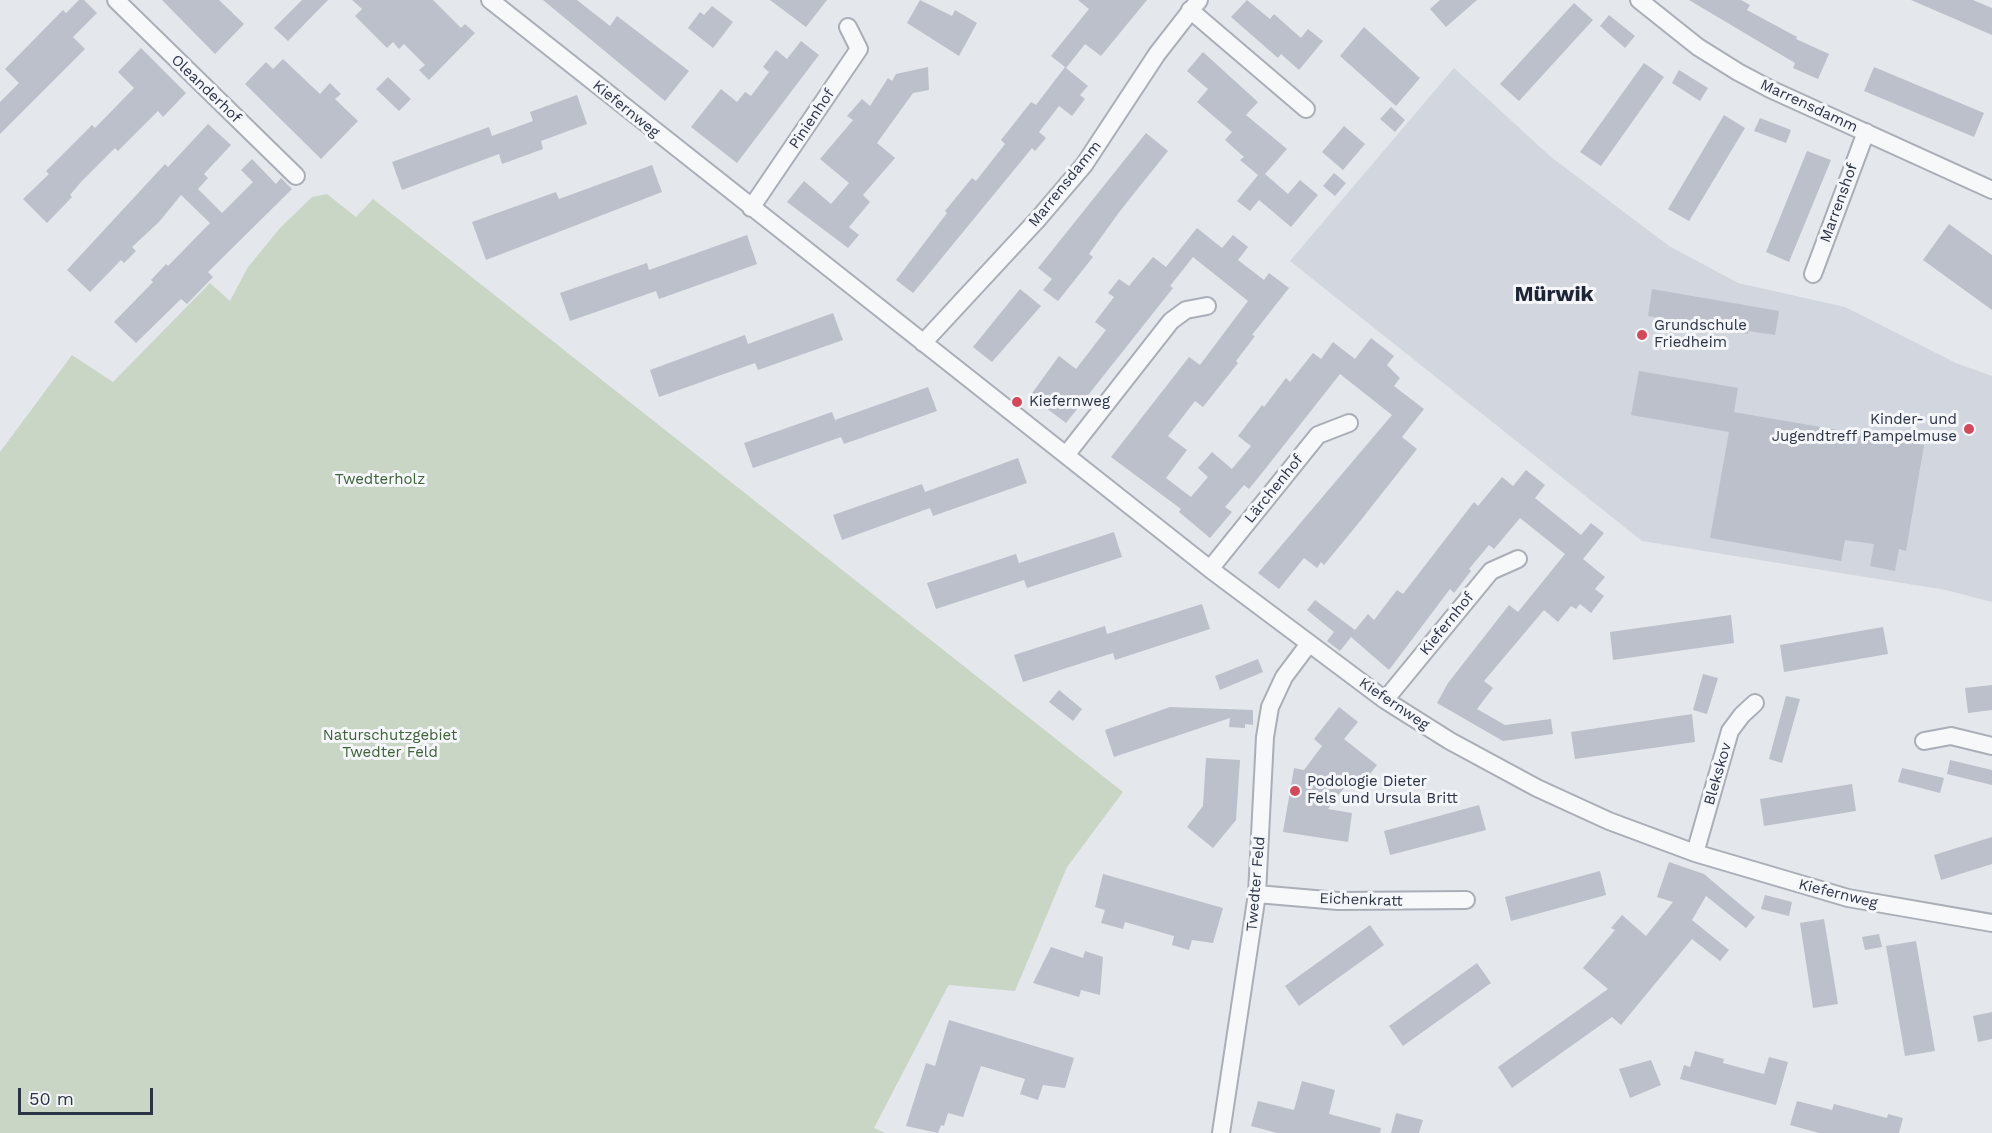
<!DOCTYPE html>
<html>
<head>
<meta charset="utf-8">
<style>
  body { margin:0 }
  #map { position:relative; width:1992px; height:1133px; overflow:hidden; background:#e4e7ec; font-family:"Work Sans",sans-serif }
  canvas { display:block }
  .scale { position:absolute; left:18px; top:1088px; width:135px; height:27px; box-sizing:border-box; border:3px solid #2b3445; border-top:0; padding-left:8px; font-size:18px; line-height:21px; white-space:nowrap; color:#2b3445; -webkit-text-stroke:4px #f4f6f9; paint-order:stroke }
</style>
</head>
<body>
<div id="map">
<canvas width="1992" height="1133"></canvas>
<div class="scale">50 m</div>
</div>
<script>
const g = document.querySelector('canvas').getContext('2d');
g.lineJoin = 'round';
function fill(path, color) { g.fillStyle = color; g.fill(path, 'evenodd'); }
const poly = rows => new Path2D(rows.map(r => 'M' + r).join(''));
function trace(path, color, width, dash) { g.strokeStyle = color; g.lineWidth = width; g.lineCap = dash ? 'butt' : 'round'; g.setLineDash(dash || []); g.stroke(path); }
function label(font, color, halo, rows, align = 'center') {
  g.font = font + ' "Work Sans",sans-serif'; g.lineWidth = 6; g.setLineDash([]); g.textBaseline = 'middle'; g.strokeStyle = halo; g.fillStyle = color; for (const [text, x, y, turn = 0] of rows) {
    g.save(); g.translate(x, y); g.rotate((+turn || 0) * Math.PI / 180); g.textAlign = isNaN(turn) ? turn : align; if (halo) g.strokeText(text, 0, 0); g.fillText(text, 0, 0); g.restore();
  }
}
fill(poly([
  [1454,68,1551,157,1669,246,1738,283,1845,307,1956,363,1992,376,1992,602,1946,590,1642,541,1290,261]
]), '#d2d6de');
fill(poly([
  [327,194,356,217,373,199,1123,792,1067,867,1015,991,949,985,947,988,874,1128,885,1133,0,1133,0,452,72,355,113,382,210,283,230,301,248,267,280,228,312,197]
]), '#c9d6c5');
fill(poly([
  [79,0,84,0,97,13,73,37,85,49,0,134,0,102,19,83,5,69,63,10,66,13],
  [162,0,219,0,244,24,215,54],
  [302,0,328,0,288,41,274,28],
  [352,0,433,0,461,28,465,24,475,33,429,80,419,70,425,65,404,44,399,49,393,42,387,48,355,16,362,9],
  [543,0,577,0,610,26,617,16,689,71,665,101],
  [770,0,827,0,806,27],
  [920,0,952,16,955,10,977,23,959,56,907,23],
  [1078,0,1147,0,1101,56,1085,44,1066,68,1088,86,1080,95,1085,99,1072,116,1059,106,1039,132,1046,138,1035,151,1032,148,913,293,896,280,947,213,945,211,972,178,976,181,1005,144,1001,140,1031,102,1036,105,1065,67,1051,56,1089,9],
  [1247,0,1270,19,1274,14,1301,38,1308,29,1323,41,1299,70,1281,54,1278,58,1231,17],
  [1440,0,1477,0,1446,27,1430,9],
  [1689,0,1741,0,1750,5,1747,10,1797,37,1796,39,1829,54,1818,79,1793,68,1795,63],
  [1911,0,1973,0,1992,8,1992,35],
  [1574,3,1593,20,1519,101,1500,84],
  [712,6,733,22,713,48,688,28,700,12,704,15],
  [1609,15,1635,36,1625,48,1600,26],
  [1364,27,1420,78,1396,106,1340,56],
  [801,41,819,55,737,163,691,127,721,89,737,102,745,92,751,96,769,72,763,67,776,50,787,59],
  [141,48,186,93,163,117,158,111,118,151,115,148,81,182,70,195,72,197,47,223,23,199,49,174,46,171,92,125,95,128,134,88,118,72],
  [1203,52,1258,102,1246,115,1287,149,1265,174,1288,194,1300,180,1318,195,1291,227,1259,200,1250,211,1237,201,1258,175,1240,160,1244,157,1225,140,1232,132,1197,102,1208,89,1187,71],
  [283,59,320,94,330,83,341,94,335,99,358,121,321,159,245,84,266,62,273,69],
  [1644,63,1664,77,1601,166,1580,152],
  [928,67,929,90,913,93,877,143,895,158,863,195,870,202,849,227,859,235,848,248,787,202,804,181,831,204,849,183,820,159,853,120,847,116,862,99,870,106,888,78,892,81,896,74],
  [1874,67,1984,113,1974,137,1864,91],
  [1679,70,1708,88,1700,101,1672,83],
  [388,77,411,99,399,111,376,89],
  [577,95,587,124,541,141,543,149,502,164,499,154,402,190,392,162,489,127,492,136,533,121,530,112],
  [1391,107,1405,120,1395,132,1380,119],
  [1724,115,1745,128,1689,221,1668,209],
  [1760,118,1791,130,1786,143,1754,131],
  [208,124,231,145,204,174,208,178,198,189,222,213,253,182,241,170,252,159,276,184,281,178,292,189,208,272,213,277,187,304,181,299,136,343,114,322,153,282,151,280,166,264,168,266,210,223,181,195,159,222,132,247,136,251,124,263,121,260,90,292,67,270,165,164,168,167],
  [1344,126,1365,144,1343,170,1322,152],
  [1146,133,1168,151,1120,211,1089,254,1093,257,1058,301,1043,290,1052,279,1038,268],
  [1807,151,1831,160,1789,262,1766,252],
  [652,165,662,192,486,260,472,222,556,192,559,199],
  [1334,173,1346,183,1335,196,1323,186],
  [1949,224,1992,255,1992,310,1923,260],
  [1197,228,1222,248,1233,235,1248,247,1238,260,1264,280,1269,273,1289,288,1252,335,1255,336,1236,361,1238,363,1203,407,1195,401,1168,436,1187,450,1166,478,1191,497,1208,477,1198,468,1212,452,1232,469,1251,446,1238,436,1262,405,1264,407,1286,378,1290,382,1313,353,1321,359,1333,342,1355,359,1371,338,1394,356,1387,365,1400,378,1394,386,1424,409,1402,437,1417,449,1357,525,1324,565,1321,562,1317,568,1304,558,1279,589,1258,573,1392,415,1340,374,1262,473,1249,489,1244,485,1225,507,1232,512,1210,538,1179,512,1181,509,1111,457,1189,357,1200,365,1248,301,1193,257,1170,286,1173,288,1066,423,1030,396,1059,356,1076,369,1106,330,1095,322,1114,297,1108,293,1119,279,1129,286,1153,257,1166,267],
  [747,235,757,264,659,299,656,291,570,321,560,293,647,263,649,270],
  [1020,289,1041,306,992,362,973,347],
  [1652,289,1779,311,1775,335,1748,331,1748,334,1648,316],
  [833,313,843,340,758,370,755,363,659,397,650,370,745,335,748,344],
  [1639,371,1738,388,1734,412,1924,445,1906,551,1899,549,1895,571,1870,566,1874,544,1845,540,1841,561,1710,538,1729,432,1631,415],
  [928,387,937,411,844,444,841,437,753,468,744,443,832,412,835,420],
  [1018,458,1027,483,933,516,930,508,842,540,833,515,922,484,925,492],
  [1526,470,1545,485,1535,498,1581,535,1591,523,1604,533,1583,559,1605,577,1595,589,1604,596,1591,613,1580,604,1576,609,1571,606,1558,622,1544,610,1484,681,1493,688,1477,709,1505,725,1551,719,1553,734,1503,741,1437,703,1448,683,1509,605,1518,612,1565,554,1520,518,1494,549,1489,545,1469,569,1471,571,1454,593,1450,589,1389,670,1351,637,1340,651,1327,641,1334,632,1307,610,1315,600,1355,630,1368,614,1374,620,1397,590,1403,594,1474,502,1478,506,1502,477,1513,486],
  [1114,532,1122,557,1027,588,1024,580,936,609,927,583,1016,554,1019,563],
  [1202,604,1210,629,1115,660,1113,653,1023,682,1014,655,1105,626,1107,634],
  [1731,615,1734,643,1613,660,1610,632],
  [1883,627,1888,654,1784,672,1780,645],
  [1258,659,1263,672,1220,690,1215,676],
  [1703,674,1718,678,1707,714,1693,710],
  [1992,685,1992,710,1968,713,1965,688],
  [1059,690,1082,709,1073,721,1049,702],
  [1786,696,1800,699,1782,763,1769,759],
  [1170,707,1253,710,1253,725,1245,724,1245,728,1229,727,1230,718,1114,757,1105,730],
  [1339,707,1358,722,1344,739,1377,765,1364,782,1354,775,1328,809,1352,813,1348,842,1283,832,1294,768,1304,770,1322,746,1314,739],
  [1692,714,1695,742,1575,759,1571,732],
  [1206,758,1240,760,1236,820,1213,848,1187,827,1203,806],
  [1950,760,1992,770,1992,785,1947,774],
  [1902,768,1944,778,1940,793,1898,782],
  [1852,784,1856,811,1764,826,1760,799],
  [1479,805,1486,830,1390,855,1384,831],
  [1992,837,1992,864,1941,880,1934,855],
  [1669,862,1704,874,1755,917,1746,928,1706,896,1692,920,1729,950,1720,961,1692,939,1621,1025,1612,1017,1512,1088,1498,1067,1608,989,1583,968,1615,930,1611,928,1622,915,1646,936,1673,902,1657,897],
  [1600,871,1606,895,1511,921,1505,897],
  [1103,874,1223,908,1213,943,1192,940,1189,950,1172,945,1174,936,1125,922,1123,929,1101,923,1105,910,1095,907],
  [1765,895,1792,902,1789,916,1761,909],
  [1824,919,1838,1004,1813,1008,1800,923],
  [1370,925,1384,945,1299,1006,1285,986],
  [1879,934,1882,947,1865,950,1862,937],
  [1916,941,1935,1051,1905,1056,1886,946],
  [1051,947,1083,958,1085,951,1103,957,1100,995,1081,990,1079,997,1033,983],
  [1477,963,1491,983,1403,1046,1389,1026],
  [1992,1012,1992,1039,1978,1042,1973,1016],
  [949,1020,1074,1058,1065,1088,1043,1085,1038,1100,1020,1094,1025,1079,981,1066,963,1117,948,1113,944,1126,941,1125,938,1133,906,1126,926,1063,935,1066],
  [1695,1051,1724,1059,1723,1063,1764,1074,1769,1057,1788,1062,1776,1105,1680,1079,1684,1065,1690,1067],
  [1651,1060,1661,1085,1630,1098,1619,1069],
  [1302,1081,1335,1090,1329,1114,1381,1128,1380,1133,1277,1133,1251,1126,1258,1101,1294,1110],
  [1797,1101,1832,1110,1834,1104,1887,1118,1888,1114,1903,1118,1899,1133,1819,1133,1790,1125],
  [1396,1113,1423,1120,1419,1133,1391,1133]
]), '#bbc0ca');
const street = poly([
  [116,0,296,176],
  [490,0,1210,569,1385,700,1450,741,1537,788,1609,821,1695,853,1848,898,1992,923],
  [1639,0,1698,47,1738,72,1770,89,1992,190],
  [1190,10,1306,109],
  [751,208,859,49,848,27],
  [1813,274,1866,132],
  [923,343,1038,219,1084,165,1157,54,1199,0],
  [1066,455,1171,321,1186,310,1207,306],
  [1210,569,1318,435,1349,423],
  [1385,700,1491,571,1518,559],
  [1924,741,1951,736,1992,746],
  [1695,853,1730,731,1742,715,1755,703],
  [1257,894,1338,901,1466,900],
  [1221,1133,1257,894,1265,737,1270,707,1284,677,1308,645]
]);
trace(street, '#a9aeb7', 20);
trace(street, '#f7f8fa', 16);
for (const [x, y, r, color] of [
  [1642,335,6,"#d1495b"],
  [1017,402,6,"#d1495b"],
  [1969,429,6,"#d1495b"],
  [1295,791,6,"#d1495b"]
]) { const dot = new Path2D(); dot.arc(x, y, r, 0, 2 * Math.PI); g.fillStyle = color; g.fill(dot); trace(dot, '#f4f6f9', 2); }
label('15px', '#2b3445', '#f4f6f9', [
  ["Oleanderhof",206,89,44],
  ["Marrensdamm",1809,106,25],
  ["Kiefernweg",626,109,39],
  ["Pinienhof",812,119,-56],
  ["Marrensdamm",1065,184,-51],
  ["Marrenshof",1839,203,-70],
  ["Lärchenhof",1274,489,-51],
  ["Kiefernhof",1447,624,-51],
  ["Kiefernweg",1394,704,34],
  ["Blekskov",1718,774,-74],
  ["Twedter Feld",1256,884,-85],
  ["Kiefernweg",1838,894,14],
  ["Eichenkratt",1361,900,2]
]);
label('15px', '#2b3445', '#f4f6f9', [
  ["Grundschule",1654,326],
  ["Friedheim",1654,343],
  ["Kiefernweg",1029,402],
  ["Kinder- und",1957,420,"right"],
  ["Jugendtreff Pampelmuse",1957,437,"right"],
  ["Podologie Dieter",1307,782],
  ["Fels und Ursula Britt",1307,799]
], 'left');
label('15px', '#3f6138', '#f4f6f9', [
  ["Twedterholz",380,480],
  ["Naturschutzgebiet",390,736],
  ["Twedter Feld",390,753]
]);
label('bold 21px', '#1d2536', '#f4f6f9', [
  ["Mürwik",1554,295]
]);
</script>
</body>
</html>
